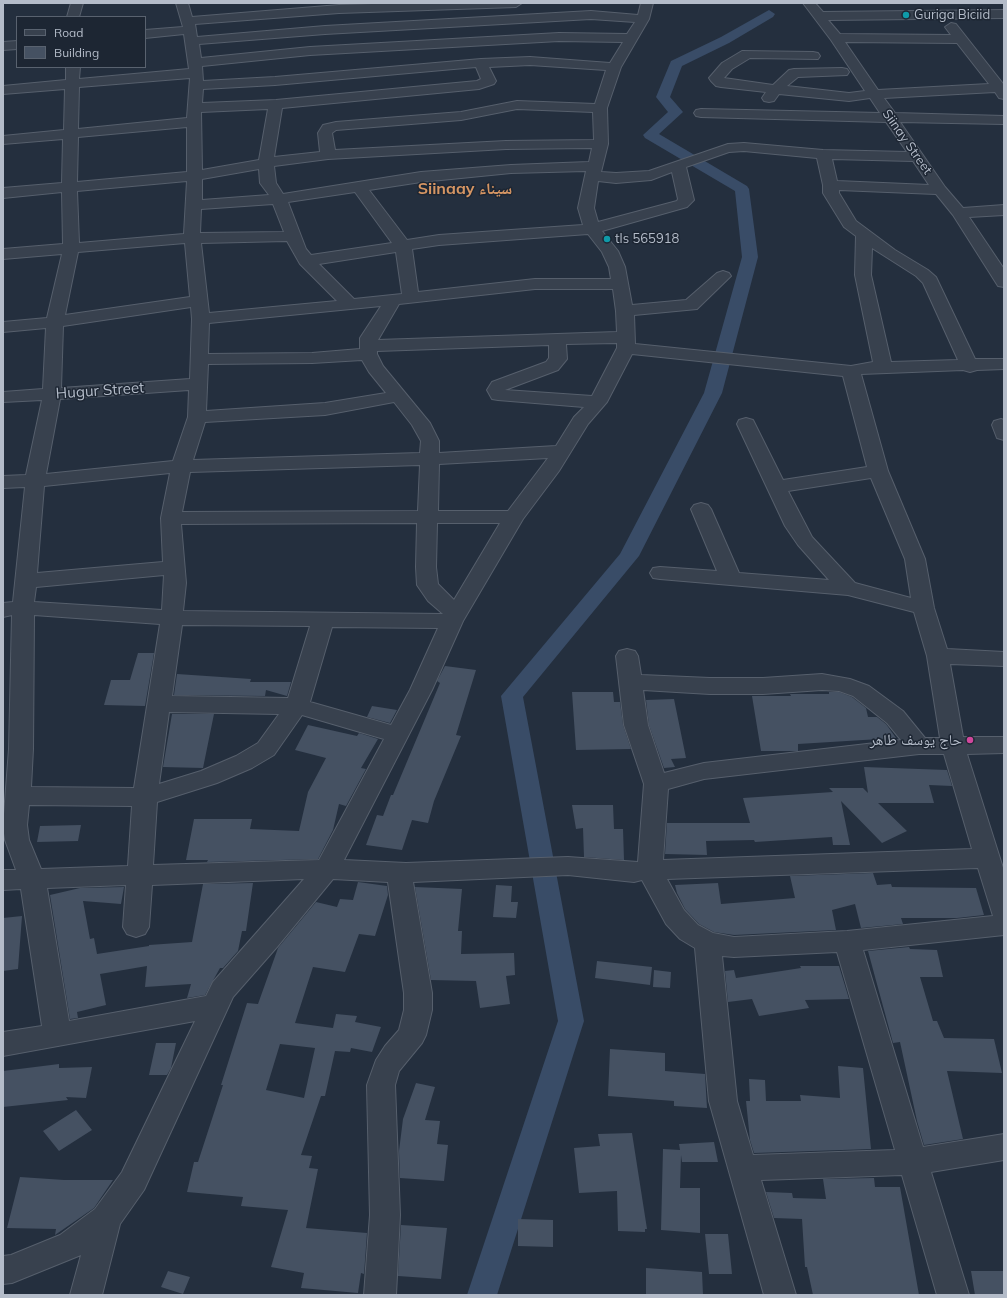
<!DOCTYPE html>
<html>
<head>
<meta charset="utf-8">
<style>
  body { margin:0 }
  #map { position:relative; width:1007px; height:1298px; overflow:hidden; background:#242f3e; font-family:Mulish,sans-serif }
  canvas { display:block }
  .frame { position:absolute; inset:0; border:4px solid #b4bcc9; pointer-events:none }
  .legend { position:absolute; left:16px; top:16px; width:130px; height:52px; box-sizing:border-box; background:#1d2633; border:1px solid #59626f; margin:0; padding:5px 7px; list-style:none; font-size:12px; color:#b4bcc9 }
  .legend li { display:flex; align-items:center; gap:8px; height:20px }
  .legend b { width:20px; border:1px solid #59626f }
</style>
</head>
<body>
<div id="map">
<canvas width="1007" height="1298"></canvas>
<div class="frame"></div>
<ul class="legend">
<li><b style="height:5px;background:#38414e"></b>Road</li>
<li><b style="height:11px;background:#455162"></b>Building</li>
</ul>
</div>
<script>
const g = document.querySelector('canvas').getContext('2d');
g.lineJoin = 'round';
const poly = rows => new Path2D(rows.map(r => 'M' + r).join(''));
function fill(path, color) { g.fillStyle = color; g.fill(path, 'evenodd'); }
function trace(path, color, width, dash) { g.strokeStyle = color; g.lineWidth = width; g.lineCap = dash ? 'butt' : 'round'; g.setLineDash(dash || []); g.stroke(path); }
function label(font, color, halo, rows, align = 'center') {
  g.font = font + ' Mulish,"Noto Naskh Arabic",sans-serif'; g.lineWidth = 3; g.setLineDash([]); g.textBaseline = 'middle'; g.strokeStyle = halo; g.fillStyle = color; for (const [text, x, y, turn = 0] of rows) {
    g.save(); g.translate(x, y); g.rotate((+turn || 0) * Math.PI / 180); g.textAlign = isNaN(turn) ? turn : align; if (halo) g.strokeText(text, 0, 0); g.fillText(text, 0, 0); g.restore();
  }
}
fill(poly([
  [769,10,775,14,773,17,729,43,682,66,670,97,683,112,659,134,747,186,749,189,758,257,722,393,639,556,523,697,584,1021,497,1295,467,1295,558,1021,501,696,620,554,704,393,742,257,735,191,645,138,643,135,668,112,656,97,671,61,721,37,769,10]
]), '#394c67');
fill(poly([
  [138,653,154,653,145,706,104,705,111,680,130,680],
  [445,666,476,670,456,735,461,736,434,801,428,823,412,820,402,850,366,845,377,815,383,816,391,795,393,795,440,683,437,681],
  [177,674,251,679,250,682,291,682,287,696,266,690,265,696,174,695],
  [572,692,613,692,614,702,620,702,623,725,631,749,576,750],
  [829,692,839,692,852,697,866,708,868,717,877,717,886,724,896,738,798,744,798,751,761,751,752,696,791,696,790,694,829,694],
  [674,699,686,758,671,759,675,767,664,768,649,725,646,700],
  [372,706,397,710,390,723,367,717],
  [172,714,214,714,203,768,163,767],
  [308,725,357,736,359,733,378,739,361,768,366,769,346,806,339,804,333,830,318,859,207,862,208,860,186,860,194,819,252,819,250,829,299,831,308,792,326,758,295,750],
  [864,767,947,770,952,786,929,785,934,803,878,803,907,831,882,843,841,801,850,845,833,845,832,837,755,842,754,840,706,841,707,855,665,854,667,823,750,823,743,798,833,792,829,788,863,788,868,793],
  [572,805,613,805,614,829,623,829,624,860,584,857,583,828,576,829],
  [81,825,78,841,37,842,40,826],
  [873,873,877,885,891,884,892,887,976,888,984,915,957,918,901,918,903,924,861,928,855,904,832,910,836,930,734,935,714,932,699,924,685,909,677,893,675,885,718,883,721,904,795,898,790,876],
  [358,882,387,886,388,895,375,936,359,934,345,972,313,967,295,1023,333,1028,336,1014,357,1016,355,1022,381,1027,372,1052,351,1048,350,1052,335,1051,325,1096,321,1096,301,1155,312,1156,309,1168,318,1169,306,1228,367,1233,364,1274,361,1273,358,1293,301,1288,304,1273,271,1267,288,1210,241,1206,243,1197,187,1192,194,1162,198,1162,223,1085,221,1085,247,1003,258,1004,278,948,316,902,337,907,340,899,353,900],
  [280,1044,315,1048,304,1098,266,1090],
  [253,883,246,931,242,931,238,951,223,968,220,968,205,995,187,998,191,984,145,987,147,966,100,974,106,1005,77,1012,78,1018,70,1019,50,895,80,888,124,887,121,904,83,901,90,939,94,938,97,954,149,946,149,945,192,942,203,884],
  [496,885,512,886,511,902,518,902,516,918,493,917],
  [415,887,462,889,458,931,462,931,461,954,514,953,515,975,506,976,510,1004,480,1008,476,981,431,980],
  [22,916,18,969,3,971,3,918],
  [909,947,910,949,937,950,943,977,920,977,933,1021,937,1021,944,1038,994,1039,1002,1073,947,1071,963,1139,924,1145,917,1121,900,1042,893,1043,868,951],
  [597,961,652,967,650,985,595,978],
  [800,966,839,966,849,999,805,1000,809,1008,759,1016,752,999,728,1002,725,971,734,970,736,978,801,968],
  [654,970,671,972,670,988,653,987],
  [156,1043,176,1043,171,1068,167,1075,149,1075],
  [610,1049,665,1053,665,1071,705,1074,707,1108,674,1106,674,1101,608,1096],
  [59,1064,59,1068,92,1067,86,1098,66,1097,68,1100,3,1107,3,1071],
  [838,1066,863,1068,871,1149,754,1153,750,1140,746,1101,750,1101,749,1079,765,1080,766,1101,801,1101,800,1095,840,1098],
  [416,1083,435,1087,425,1120,440,1121,437,1144,448,1145,444,1181,400,1178,399,1151,403,1119],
  [76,1110,92,1130,59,1151,43,1131],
  [632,1133,647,1229,645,1229,645,1232,618,1231,617,1191,579,1193,574,1148,600,1146,598,1134],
  [714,1142,718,1162,682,1162,681,1155,680,1188,700,1188,700,1233,661,1230,663,1149,680,1150,679,1144],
  [20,1177,64,1180,113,1180,94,1208,55,1235,56,1229,7,1228],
  [874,1178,875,1187,900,1187,919,1295,813,1295,807,1267,805,1267,802,1219,774,1218,766,1192,792,1193,793,1198,826,1199,823,1179],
  [518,1219,553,1220,553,1247,518,1246],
  [401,1225,447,1228,441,1279,398,1276],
  [705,1234,728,1234,732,1274,709,1274],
  [646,1268,702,1272,703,1295,646,1295],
  [168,1271,190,1277,183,1294,161,1287],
  [971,1271,1004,1271,1004,1295,975,1295]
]), '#455162');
const minor = poly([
  [71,3,83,3,79,17,67,17,71,3],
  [176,3,188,3,192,17,339,5,405,3,522,3,516,7,339,13,195,24,197,37,325,26,591,11,638,15,641,3,653,3,649,19,621,67,607,108,608,144,601,172,616,173,649,171,728,144,744,143,823,150,907,152,886,122,701,117,696,116,694,113,696,110,701,109,880,113,870,98,849,101,779,94,774,101,769,102,764,101,762,98,766,92,721,87,716,86,711,81,709,78,722,63,742,51,813,52,818,53,820,56,818,59,750,58,732,69,724,78,773,85,789,70,794,69,842,68,847,69,849,72,847,75,798,77,787,86,849,93,865,91,831,40,803,3,815,3,823,12,1004,10,1004,18,828,20,840,34,951,35,945,27,951,23,956,24,1004,85,1004,99,999,98,995,92,884,98,895,113,1004,116,1004,124,900,122,945,187,963,208,1004,205,1004,215,969,217,1004,269,1004,287,998,286,953,215,936,194,839,190,839,193,856,221,895,250,928,270,936,277,975,359,1004,359,1004,369,977,370,970,372,963,370,861,374,888,471,925,559,934,608,947,649,1004,652,1004,666,950,664,963,737,1004,737,1004,753,967,754,1004,871,1004,935,863,950,923,1147,1004,1134,1004,1160,931,1172,969,1295,937,1295,902,1175,761,1180,796,1295,764,1295,709,1101,695,948,680,939,666,924,642,880,634,882,568,875,413,882,432,993,432,1010,426,1035,422,1043,399,1071,395,1085,400,1215,396,1295,364,1295,370,1215,367,1085,376,1060,385,1046,399,1030,404,1010,404,993,388,882,333,879,277,947,233,997,144,1190,120,1224,102,1295,70,1295,81,1255,12,1283,3,1284,3,1256,11,1255,60,1235,95,1209,122,1172,195,1021,3,1056,3,1032,42,1026,21,889,3,890,3,870,16,870,5,840,3,827,9,749,12,615,3,617,3,603,13,602,25,487,3,488,3,476,26,475,42,400,3,402,3,392,43,389,46,328,3,332,3,322,47,318,62,254,3,259,3,249,63,244,62,192,3,198,3,188,62,183,63,139,3,144,3,136,64,130,65,89,3,94,3,86,66,80,66,67,80,67,79,79,189,69,184,34,145,38,145,30,183,27,176,3],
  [591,19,635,22,627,34,559,33,310,47,201,58,199,44,325,34,591,19],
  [559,41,623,42,610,63,530,57,481,59,275,77,203,81,202,66,310,55,559,41],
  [845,42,957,43,989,84,878,90,845,42],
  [530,65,606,70,595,104,517,101,461,112,336,122,323,125,318,133,320,152,274,157,282,108,479,89,494,84,496,81,489,67,530,65],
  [476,67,481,79,477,81,276,100,202,103,203,89,275,85,476,67],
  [190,78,187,118,78,129,79,87,190,78],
  [268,109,259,160,202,170,201,112,268,109],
  [517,109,593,112,594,140,506,141,335,150,332,133,336,130,461,120,517,109],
  [187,127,187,172,77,182,78,137,187,127],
  [592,148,589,162,511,165,421,172,283,194,276,183,274,166,328,159,506,149,592,148],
  [744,151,817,158,823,185,823,193,844,227,856,236,855,275,873,362,851,366,635,344,634,315,697,309,731,276,729,273,723,271,717,273,686,300,632,305,625,267,618,251,602,231,687,207,694,200,686,167,729,152,744,151],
  [832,159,913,161,929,185,837,181,832,159],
  [259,169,260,183,269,195,202,200,202,179,259,169],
  [586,171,578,208,583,225,439,235,407,240,369,190,421,182,511,173,586,171],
  [672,172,678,199,677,201,598,222,594,208,598,181,616,183,651,180,672,172],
  [187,181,184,234,79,243,77,191,187,181],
  [355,192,392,243,311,255,306,249,288,202,355,192],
  [273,204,284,232,200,233,201,209,273,204],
  [588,234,602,252,609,267,611,279,535,279,418,292,412,249,439,245,588,234],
  [287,241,300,264,337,301,209,313,201,243,287,241],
  [185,243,190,297,65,315,78,252,185,243],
  [872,248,916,276,923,283,958,360,891,362,871,275,872,248],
  [396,252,402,294,354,299,319,264,396,252],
  [535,289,613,289,616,311,617,332,378,340,399,304,535,289],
  [381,306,360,338,360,349,312,353,208,354,209,323,381,306],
  [191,307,192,319,190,379,61,388,63,326,191,307],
  [617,343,617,348,592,396,505,390,558,370,567,359,566,344,617,343],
  [549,345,549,358,546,362,492,382,487,390,492,399,498,400,584,407,574,417,556,446,439,453,439,441,430,423,383,366,377,354,377,351,549,345],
  [632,354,843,376,867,467,783,480,753,420,746,418,739,420,737,424,785,526,798,545,829,580,739,573,711,509,708,505,701,503,694,505,691,509,717,571,660,567,653,568,650,573,653,578,660,579,848,595,914,612,927,656,940,738,925,738,903,711,869,686,850,679,822,674,763,678,710,678,641,675,638,656,635,651,627,649,619,651,616,656,624,725,644,784,638,862,568,857,406,863,344,860,432,690,463,621,523,519,559,471,588,424,607,402,632,354],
  [362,360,369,372,386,393,325,403,206,411,208,364,312,363,362,360],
  [189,390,188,417,173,461,46,474,60,399,189,390],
  [394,402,412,425,421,441,420,453,193,460,205,422,325,415,394,402],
  [548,458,508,511,438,511,439,464,548,458],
  [420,465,418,511,182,512,190,472,420,465],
  [170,473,161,518,163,562,37,573,44,486,170,473],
  [871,478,905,559,911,598,855,583,812,537,788,491,871,478],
  [417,523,416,567,417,585,428,601,443,614,183,611,186,583,181,524,417,523],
  [437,523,500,523,454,600,438,584,436,567,437,523],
  [164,575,162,610,34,602,36,587,164,575],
  [34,615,160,624,134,788,31,787,33,749,34,615],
  [182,625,310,626,288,698,172,696,182,625],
  [332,627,438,628,410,690,391,725,310,702,332,627],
  [643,690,710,694,763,694,822,690,839,691,853,696,887,723,901,740,704,763,664,773,648,725,643,690],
  [169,712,279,714,258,743,236,756,201,771,159,784,169,712],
  [302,715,384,739,319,860,153,865,157,802,217,783,252,768,274,755,302,715],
  [919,754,944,754,972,849,663,860,668,789,704,779,919,754],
  [29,805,132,806,128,866,41,869,29,840,27,825,29,805],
  [978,868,993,916,847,931,734,937,713,933,698,925,684,910,667,879,978,868],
  [304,879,213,982,206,996,69,1021,47,888,126,885,123,927,127,934,136,937,145,934,149,927,152,885,304,879],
  [837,952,895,1150,753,1155,737,1101,722,956,734,957,837,952],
  [17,41,17,49,3,50,3,42,17,41],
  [1001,419,1004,420,1004,440,997,438,992,425,994,421,1001,419]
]);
trace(minor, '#565f6c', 2);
fill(minor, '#38414e');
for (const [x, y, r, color] of [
  [906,15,4,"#0f9aa8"],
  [607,239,4,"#0f9aa8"],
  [970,740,4,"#d1479c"]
]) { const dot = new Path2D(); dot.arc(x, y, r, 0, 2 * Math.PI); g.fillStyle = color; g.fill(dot); trace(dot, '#1d2633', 1.5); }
label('13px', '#b4bcc9', '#1d2633', [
  ["Guriga Biciid",914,15],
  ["tls 565918",615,239]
], 'left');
label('13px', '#b4bcc9', '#1d2633', [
  ["Siinay Street",907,142,55]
]);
label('15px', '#b4bcc9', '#1d2633', [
  ["Hugur Street",100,391,-4]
]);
label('15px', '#b4bcc9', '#1d2633', [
  ["حاج يوسف طاهر",962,740]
], 'right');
label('bold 16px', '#d59563', '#1d2633', [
  ["Siinaay سيناء",465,189]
]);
</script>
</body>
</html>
